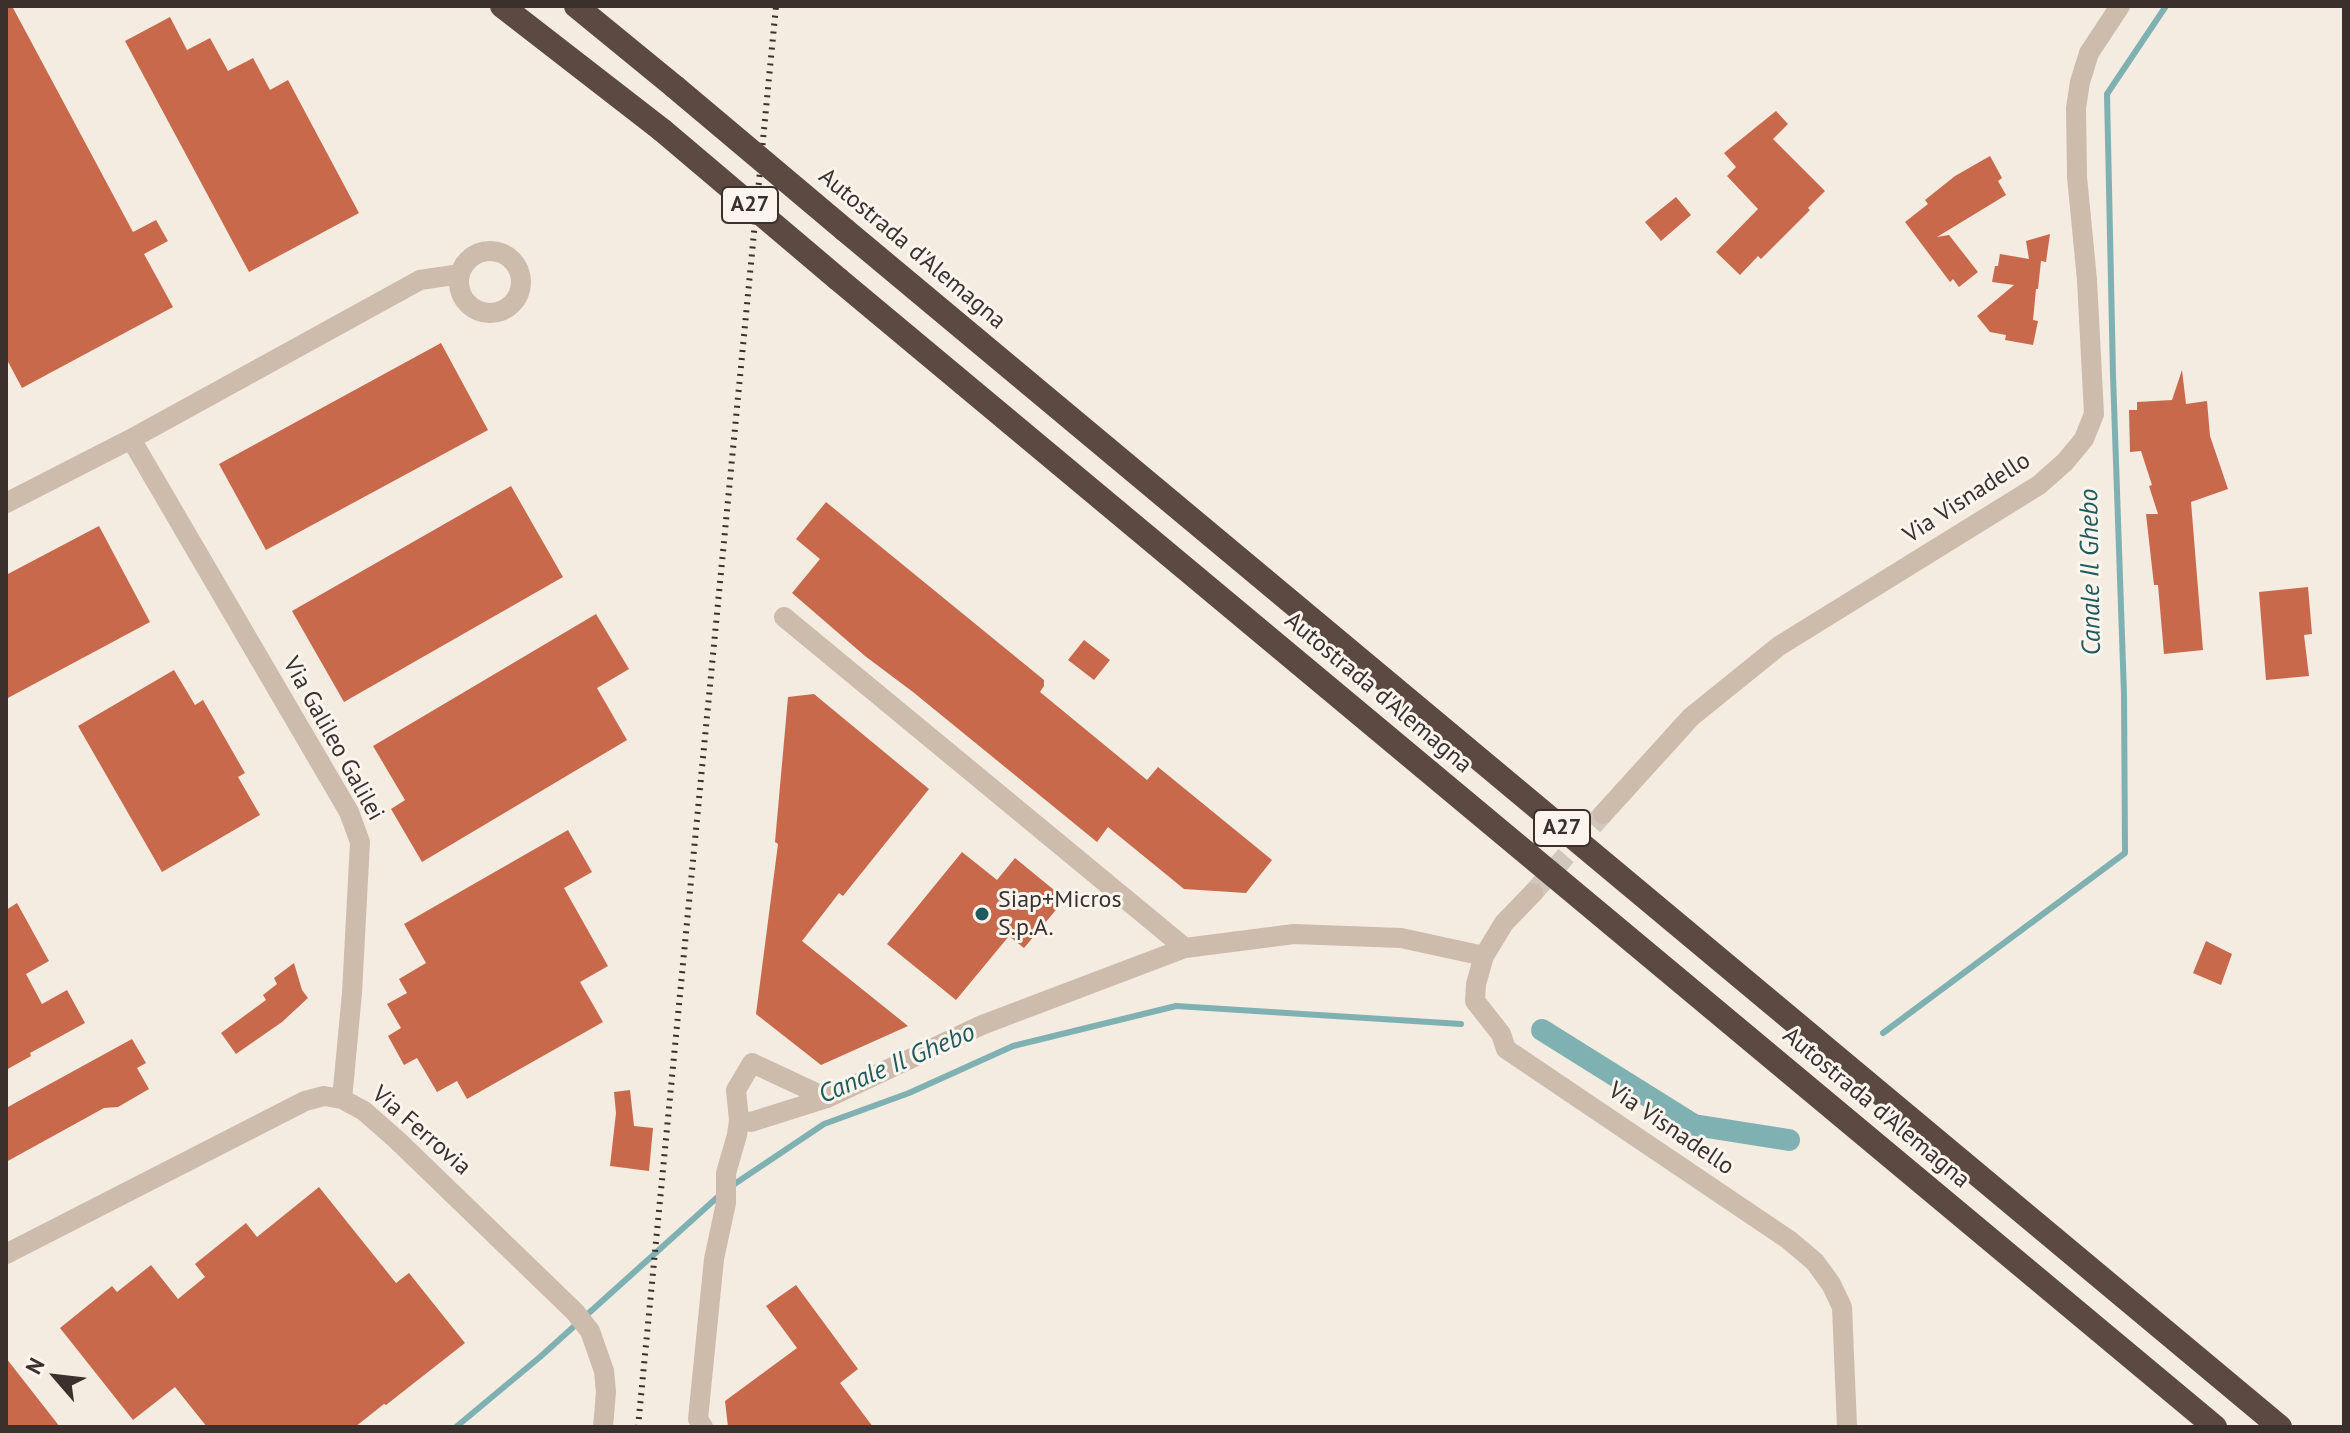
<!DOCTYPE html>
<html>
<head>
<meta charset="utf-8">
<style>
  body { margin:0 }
  #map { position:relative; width:2350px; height:1433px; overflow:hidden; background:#f4ebe1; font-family:"PT Sans",sans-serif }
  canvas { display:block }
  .frame { position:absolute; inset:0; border:8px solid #3b302b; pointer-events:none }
  .north { position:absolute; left:16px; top:1337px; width:80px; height:80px; -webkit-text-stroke:6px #fbf5ee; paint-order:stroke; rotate:298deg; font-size:22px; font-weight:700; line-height:32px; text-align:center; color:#3b302b }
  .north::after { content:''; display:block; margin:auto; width:28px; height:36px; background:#3b302b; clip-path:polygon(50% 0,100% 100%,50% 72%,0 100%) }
</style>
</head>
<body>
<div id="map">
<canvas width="2350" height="1433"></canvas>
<div class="frame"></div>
<div class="north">N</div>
</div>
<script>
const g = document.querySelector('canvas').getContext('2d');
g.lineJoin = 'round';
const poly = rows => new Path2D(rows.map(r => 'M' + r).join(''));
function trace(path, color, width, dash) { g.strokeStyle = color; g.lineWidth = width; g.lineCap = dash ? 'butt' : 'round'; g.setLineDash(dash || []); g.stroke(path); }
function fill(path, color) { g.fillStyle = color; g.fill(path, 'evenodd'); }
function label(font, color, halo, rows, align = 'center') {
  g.font = font + ' "PT Sans",sans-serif'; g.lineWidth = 6; g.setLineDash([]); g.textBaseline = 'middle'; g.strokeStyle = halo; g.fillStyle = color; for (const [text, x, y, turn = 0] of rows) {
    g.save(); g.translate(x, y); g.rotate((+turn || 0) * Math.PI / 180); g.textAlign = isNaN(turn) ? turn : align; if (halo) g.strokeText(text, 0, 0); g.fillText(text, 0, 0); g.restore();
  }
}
trace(poly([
  [1883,1033,2125,853,2124,694,2113,375,2107,94,2166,6],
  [730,1187,824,1124,909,1093,1013,1046,1176,1006,1461,1024],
  [456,1427,540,1357,721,1194]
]), '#7fb0b2', 6);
trace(poly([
  [1542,1030,1694,1125,1789,1140]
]), '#7fb0b2', 22);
fill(poly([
  [6,6,12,6,133,232,156,220,168,241,144,254,173,307,22,388,6,358],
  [170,17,187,50,210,38,228,71,253,58,270,90,288,80,359,213,249,272,125,41],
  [1776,111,1788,124,1773,139,1825,191,1808,208,1810,210,1761,259,1758,256,1740,275,1716,252,1758,209,1727,176,1736,167,1724,153],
  [1990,156,2002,178,1998,181,2006,195,1937,237,1949,235,1978,272,1959,287,1953,279,1950,282,1905,222,1928,204,1925,200,1955,176],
  [1676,197,1691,215,1661,241,1645,222],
  [2050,234,2046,262,2041,261,2038,289,2036,289,2033,320,2038,321,2033,345,2005,340,2006,335,1990,332,1977,316,2014,285,1992,282,1995,266,1998,266,2000,254,2029,259,2026,241],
  [441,343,488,430,266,550,219,464],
  [2182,370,2186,404,2207,401,2210,436,2228,489,2191,502,2203,650,2164,654,2158,585,2154,585,2146,514,2158,514,2149,486,2152,485,2141,451,2130,452,2129,410,2137,410,2137,402,2172,400],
  [511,486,563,577,344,702,292,611],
  [826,502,1044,680,1044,686,1040,692,1147,780,1158,767,1272,860,1246,893,1184,889,1108,827,1097,842,913,692,865,656,792,593,820,559,796,539],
  [99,526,150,622,6,699,6,575],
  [2308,587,2312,634,2304,635,2309,676,2266,680,2259,592],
  [596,614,629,669,597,688,627,740,422,862,391,809,405,800,373,746],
  [1084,640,1110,660,1094,680,1068,660],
  [174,670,195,705,203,700,245,773,238,777,260,815,162,872,78,726],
  [814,694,929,789,843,896,839,893,802,941,908,1026,821,1065,756,1014,778,844,775,842,788,697],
  [568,830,592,872,564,888,608,966,580,982,603,1022,467,1099,457,1081,437,1092,417,1058,404,1065,388,1036,401,1028,387,1004,407,993,399,979,426,963,404,924],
  [962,852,997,880,1015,858,1065,899,1024,948,1009,936,956,1000,887,944],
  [17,903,49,961,26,974,42,1004,67,990,85,1023,30,1053,31,1056,6,1070,6,910],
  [2206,941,2232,954,2221,985,2193,973],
  [294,963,302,990,308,998,282,1022,236,1054,221,1033,266,1000,263,995,277,984,274,978],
  [132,1039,146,1063,137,1068,149,1089,118,1107,104,1108,6,1162,6,1108],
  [630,1090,634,1126,653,1128,649,1171,610,1166,616,1113,614,1092],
  [319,1187,396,1283,409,1273,465,1343,386,1405,384,1404,355,1427,207,1427,175,1387,133,1420,60,1328,112,1286,117,1292,151,1265,178,1299,205,1277,195,1264,246,1223,257,1237],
  [796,1285,858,1369,840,1383,873,1427,728,1427,725,1401,797,1348,766,1306],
  [6,1358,60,1427,6,1427]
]), '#c8694b');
trace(poly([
  [1533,893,1603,814]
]), '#cfc6bd', 20, [20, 10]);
trace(poly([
  '459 282a31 31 0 1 1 62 0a31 31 0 1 1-62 0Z',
  [131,439,349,812,360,842,352,993,342,1099],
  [6,503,131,439,420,280,460,274],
  [784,617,1185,948],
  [1603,814,1691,717,1779,646,2039,485,2065,462,2084,439,2094,414,2087,280,2077,177,2076,108,2080,82,2089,53,2120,6],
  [1533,893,1504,923,1484,956,1476,984,1475,1001,1501,1034,1506,1049,1789,1240,1815,1262,1831,1284,1842,1307,1847,1427],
  [827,1098,752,1063,736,1090,739,1120,751,1122,827,1098,982,1025,1185,948,1294,934,1401,938,1484,956],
  [6,1254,305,1101,324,1096,342,1099,364,1111,397,1140,575,1312,590,1331,604,1371,606,1392,603,1427],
  [703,1427,698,1419,714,1259,726,1203,726,1173,737,1135,739,1120]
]), '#cdbbac', 20);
trace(poly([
  [502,6,662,130],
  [576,6,675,87],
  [845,230,2280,1427],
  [838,279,2215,1427]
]), '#5c4a42', 24);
trace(poly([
  [638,1427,776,6]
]), '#3b302b', 6, [2, 6]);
trace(poly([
  [675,87,845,230],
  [662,130,838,279]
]), '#5c4a42', 24);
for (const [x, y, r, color] of [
  [982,914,8,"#1f5a5e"]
]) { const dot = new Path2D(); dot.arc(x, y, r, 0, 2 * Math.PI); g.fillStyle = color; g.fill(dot); trace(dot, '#fbf5ee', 3); }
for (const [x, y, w] of [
  [750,205,56],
  [1562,828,56]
]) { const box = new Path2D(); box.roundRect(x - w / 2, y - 18, w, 36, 6); g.fillStyle = '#fbf5ee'; g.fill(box); trace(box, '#3b302b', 2); }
label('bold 22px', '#3b302b', null, [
  ["A27",750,205],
  ["A27",1562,828]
]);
label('24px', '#3b302b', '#fbf5ee', [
  ["Autostrada d'Alemagna",912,249,40],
  ["Via Visnadello",1967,498,-33],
  ["Autostrada d'Alemagna",1378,693,40],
  ["Via Galileo Galilei",333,739,61],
  ["Autostrada d'Alemagna",1876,1108,40],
  ["Via Visnadello",1671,1129,34],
  ["Via Ferrovia",421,1131,41]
]);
label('24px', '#3b302b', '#fbf5ee', [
  ["Siap+Micros",998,900],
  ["S.p.A.",998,928]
], 'left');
label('italic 26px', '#1f5a5e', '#fbf5ee', [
  ["Canale Il Ghebo",2091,572,-91],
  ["Canale Il Ghebo",897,1064,-23]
]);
</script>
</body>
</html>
